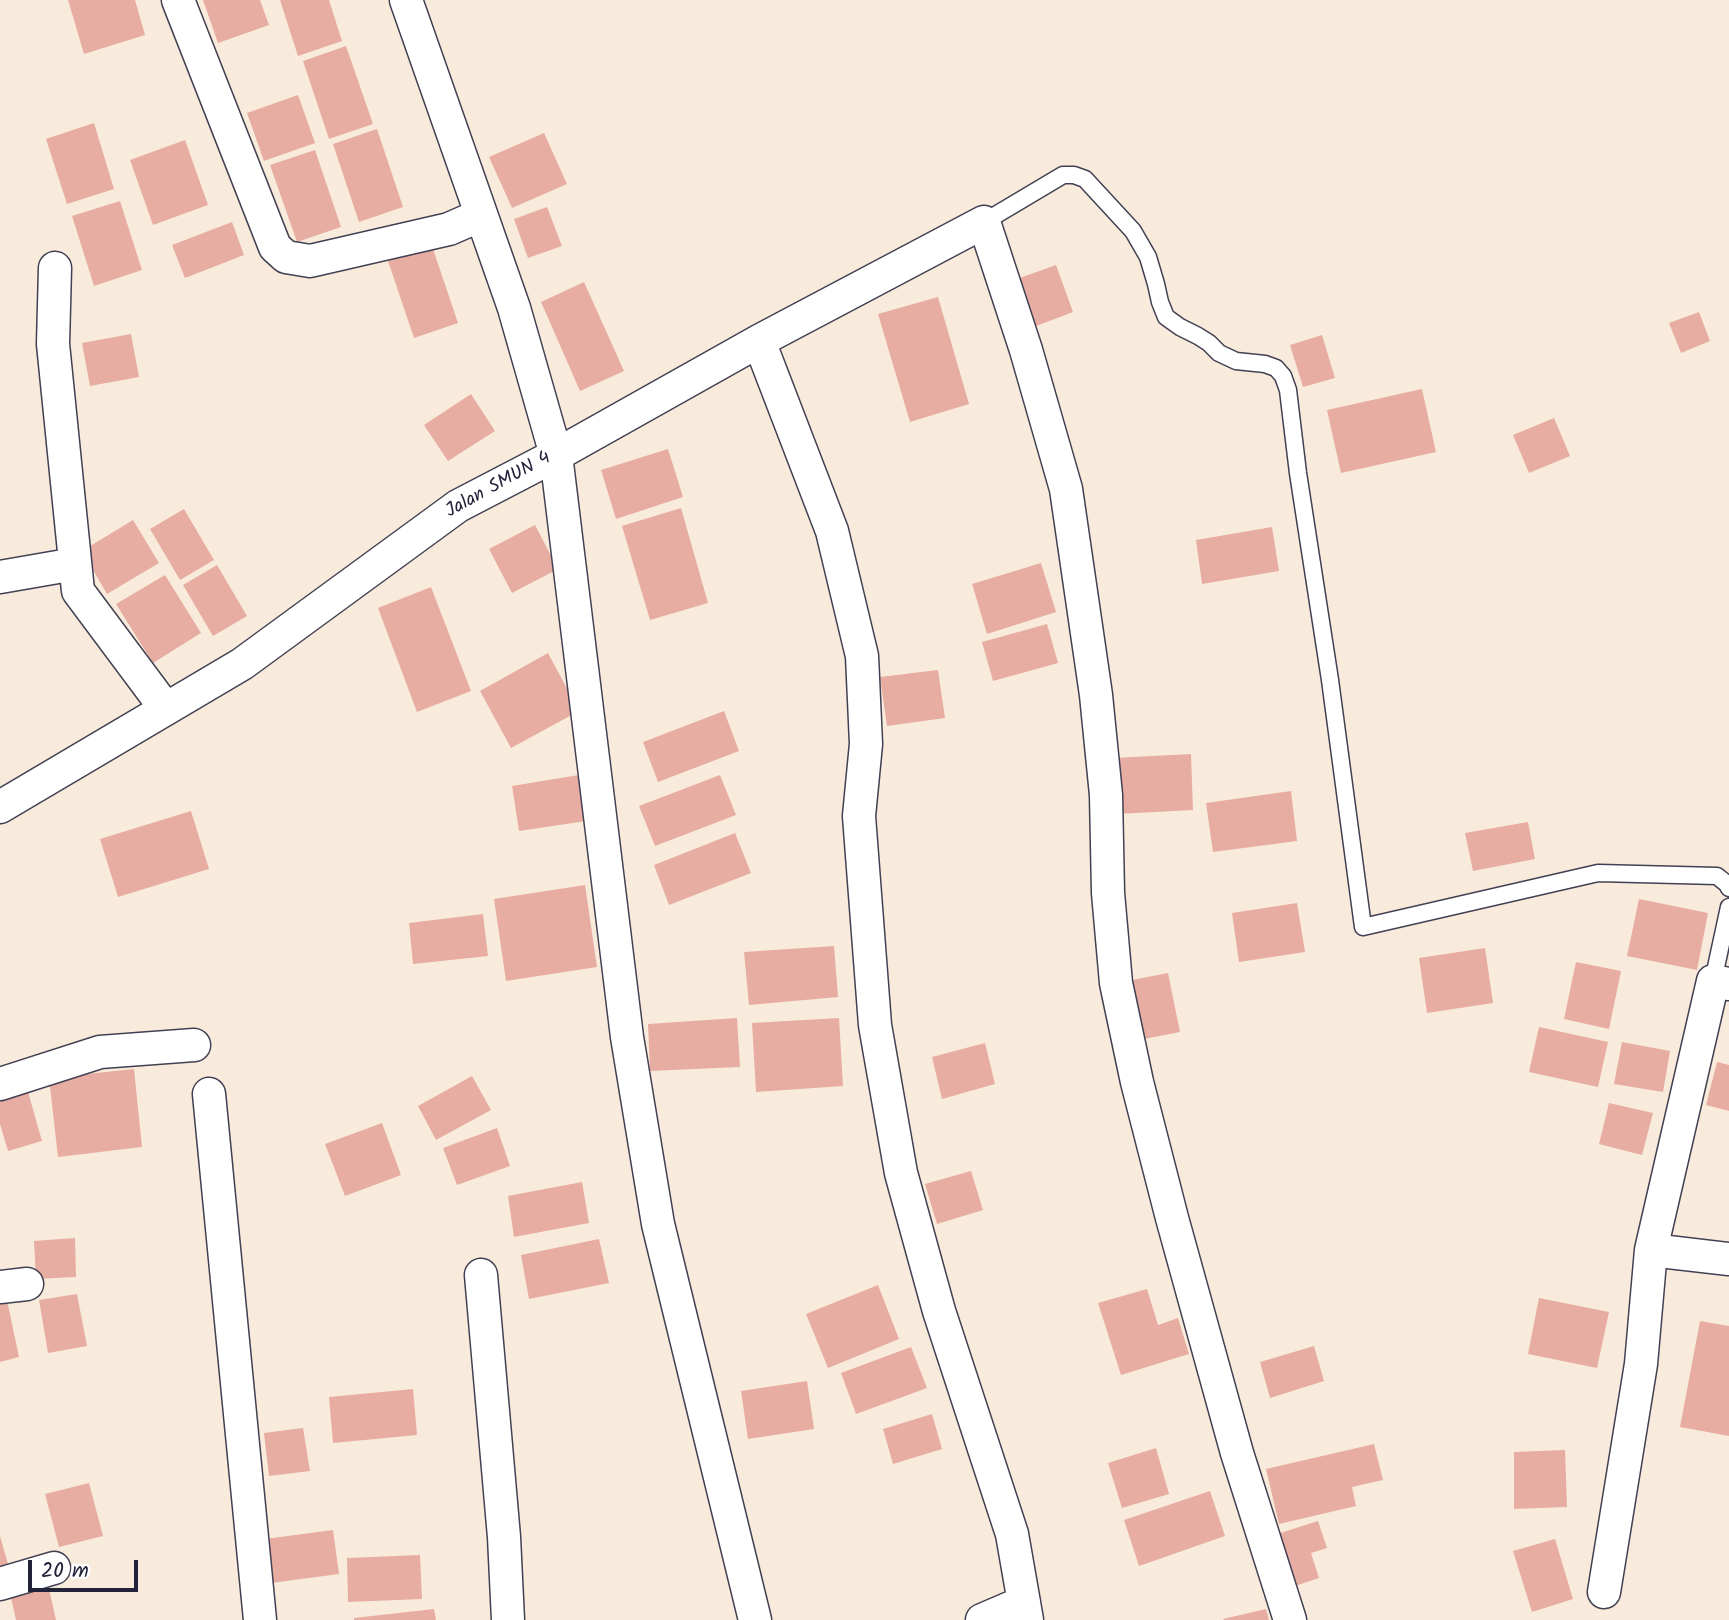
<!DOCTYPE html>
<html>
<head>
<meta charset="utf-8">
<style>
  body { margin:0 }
  #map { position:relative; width:1729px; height:1620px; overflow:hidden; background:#f9ebdb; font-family:Kalam,sans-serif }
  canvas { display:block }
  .scale { position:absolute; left:28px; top:1560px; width:110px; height:32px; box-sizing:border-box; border:4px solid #22223b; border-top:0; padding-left:9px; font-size:21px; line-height:24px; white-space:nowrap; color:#22223b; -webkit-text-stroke:5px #fff; paint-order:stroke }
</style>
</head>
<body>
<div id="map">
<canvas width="1729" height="1620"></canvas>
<div class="scale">20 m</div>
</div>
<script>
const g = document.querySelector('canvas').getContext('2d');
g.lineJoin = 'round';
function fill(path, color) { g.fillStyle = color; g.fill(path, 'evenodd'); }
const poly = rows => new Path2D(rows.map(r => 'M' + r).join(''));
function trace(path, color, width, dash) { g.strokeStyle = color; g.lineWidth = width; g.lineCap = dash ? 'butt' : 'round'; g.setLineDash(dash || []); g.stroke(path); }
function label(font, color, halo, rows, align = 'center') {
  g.font = font + ' Kalam,sans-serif'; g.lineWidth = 7; g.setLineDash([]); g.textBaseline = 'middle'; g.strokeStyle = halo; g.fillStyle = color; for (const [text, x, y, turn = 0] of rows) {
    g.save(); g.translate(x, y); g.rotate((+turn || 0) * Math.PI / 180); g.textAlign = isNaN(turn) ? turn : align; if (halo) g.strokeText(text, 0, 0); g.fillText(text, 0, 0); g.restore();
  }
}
fill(poly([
  [68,0,135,0,145,35,84,54],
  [203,0,260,0,269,25,218,43],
  [280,0,329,0,342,41,298,56],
  [346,46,373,124,329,139,303,61],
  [298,95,315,143,264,161,247,113],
  [94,123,114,189,67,204,46,139],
  [377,129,403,207,359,222,333,144],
  [544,133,567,184,512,208,489,157],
  [185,140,208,205,153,225,130,160],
  [315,150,341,227,297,242,270,165],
  [120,201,142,270,94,286,72,216],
  [547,207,562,246,528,258,514,219],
  [232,222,244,255,185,278,172,245],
  [432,246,458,323,414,338,388,261],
  [1056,265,1073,312,1031,328,1014,280],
  [584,282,624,371,580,391,541,302],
  [938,297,969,404,910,422,878,314],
  [1699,312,1710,341,1681,353,1669,323],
  [131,334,139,377,90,386,82,343],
  [1322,335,1335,378,1303,387,1290,345],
  [1422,389,1436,452,1341,473,1327,410],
  [471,394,495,431,448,461,424,425],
  [1554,418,1570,456,1529,473,1513,435],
  [668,449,683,497,616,519,601,470],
  [681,508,708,603,650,620,622,526],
  [184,509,214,560,180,580,150,529],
  [133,520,159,563,107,594,82,551],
  [535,525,558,569,512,593,489,549],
  [1272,527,1279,571,1202,584,1196,540],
  [1041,563,1056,612,987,634,972,584],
  [217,565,247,616,213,636,183,585],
  [165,575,201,633,153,663,116,604],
  [431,587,471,691,417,712,378,608],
  [1047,624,1058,663,993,681,982,642],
  [548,653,579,711,511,748,480,691],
  [938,670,945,718,887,726,880,677],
  [724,711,739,751,658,782,643,742],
  [1191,754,1193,810,1117,814,1114,758],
  [579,775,586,821,519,831,512,786],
  [720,775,736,815,655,846,639,806],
  [1291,791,1297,841,1213,852,1206,803],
  [191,811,209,869,118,897,100,839],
  [1528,822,1535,859,1473,871,1465,833],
  [735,833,751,873,669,905,654,865],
  [585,885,597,967,506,981,494,899],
  [1639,899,1708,913,1697,970,1627,956],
  [1297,903,1305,952,1239,962,1232,913],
  [483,914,488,956,413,964,409,923],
  [834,946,838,997,749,1005,744,952],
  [1485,948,1493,1003,1427,1013,1419,958],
  [1576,962,1621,971,1609,1029,1564,1019],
  [1168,973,1180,1032,1139,1040,1127,981],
  [737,1018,740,1067,650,1071,648,1024],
  [839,1018,843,1086,756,1092,752,1023],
  [1539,1027,1608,1042,1598,1087,1529,1072],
  [1622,1042,1670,1051,1663,1092,1614,1084],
  [985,1043,995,1084,942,1099,932,1057],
  [1717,1062,1729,1065,1729,1111,1706,1105],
  [134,1069,142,1147,58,1157,49,1078],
  [472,1076,491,1110,436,1140,418,1106],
  [28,1092,42,1141,8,1151,0,1124,0,1101],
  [1609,1103,1653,1113,1642,1155,1599,1144],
  [382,1123,401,1175,345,1196,325,1144],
  [497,1128,510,1166,457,1185,443,1148],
  [971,1171,983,1210,937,1224,925,1184],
  [582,1182,589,1223,514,1237,508,1196],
  [75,1238,76,1277,36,1279,34,1241],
  [599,1239,609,1283,529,1299,521,1255],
  [878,1285,899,1339,828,1368,806,1314],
  [1147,1289,1158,1325,1178,1318,1189,1354,1121,1375,1098,1303],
  [77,1294,87,1346,48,1353,39,1300],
  [1539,1298,1609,1312,1597,1368,1528,1354],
  [7,1300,19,1357,0,1362,0,1301],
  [1700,1321,1729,1326,1729,1436,1680,1427],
  [1314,1346,1324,1381,1270,1398,1260,1362],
  [911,1347,927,1388,856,1414,841,1373],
  [807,1381,814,1429,748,1439,741,1391],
  [413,1389,417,1435,333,1443,329,1397],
  [932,1414,942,1449,893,1464,883,1429],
  [303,1428,310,1471,269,1476,264,1433],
  [1374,1444,1383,1480,1352,1487,1356,1506,1279,1524,1266,1469],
  [1156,1448,1169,1494,1122,1508,1108,1463],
  [1565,1450,1567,1507,1514,1509,1514,1452],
  [89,1483,103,1536,59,1547,45,1494],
  [1210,1491,1225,1536,1139,1566,1124,1520],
  [1318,1521,1327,1548,1311,1553,1319,1578,1295,1586,1277,1534],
  [333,1530,339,1574,271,1583,265,1539],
  [0,1536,12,1578,0,1581],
  [1555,1539,1573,1599,1532,1612,1513,1551],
  [420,1555,422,1599,348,1602,347,1558],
  [48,1584,56,1620,16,1620,10,1593],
  [434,1609,436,1620,354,1620,354,1618],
  [1266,1609,1269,1620,1224,1620,1223,1619]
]), '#e7ada2');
const service = poly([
  [984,222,1063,175,1074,175,1085,179,1133,231,1148,257,1156,284,1160,302,1166,317,1180,327,1198,336,1209,343,1219,353,1236,361,1265,364,1276,368,1283,376,1288,390,1298,473,1330,680,1363,927,1598,873,1717,876,1727,884,1729,888],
  [1713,981,1729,907]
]);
const minor = poly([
  [178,0,275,247,286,257,310,261,449,229,481,215],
  [406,0,514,308,556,455,627,1037,658,1224,755,1620],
  [55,268,53,344,78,591,166,709],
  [759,341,832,531,862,656,866,744,859,816,875,1025,901,1173,939,1311,1012,1534,1027,1620],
  [0,577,75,564],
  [0,807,242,664,458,506,556,455,759,341,984,222,1026,350,1066,489,1096,695,1106,795,1108,893,1116,983,1137,1082,1172,1218,1237,1453,1290,1620],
  [1729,984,1713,981,1651,1250,1729,1259],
  [0,1084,100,1052,194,1045],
  [209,1094,260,1620],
  [481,1275,504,1537,508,1620],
  [0,1287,27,1284],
  [0,1584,54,1568],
  [1604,1592,1641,1364,1651,1250],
  [982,1620,1024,1602]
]);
trace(service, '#424053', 19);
trace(minor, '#424053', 35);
trace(service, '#fff', 16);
trace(minor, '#fff', 32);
label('19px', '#22223b', '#fff', [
  ["Jalan SMUN 4",499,486,-29]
]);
</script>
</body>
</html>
